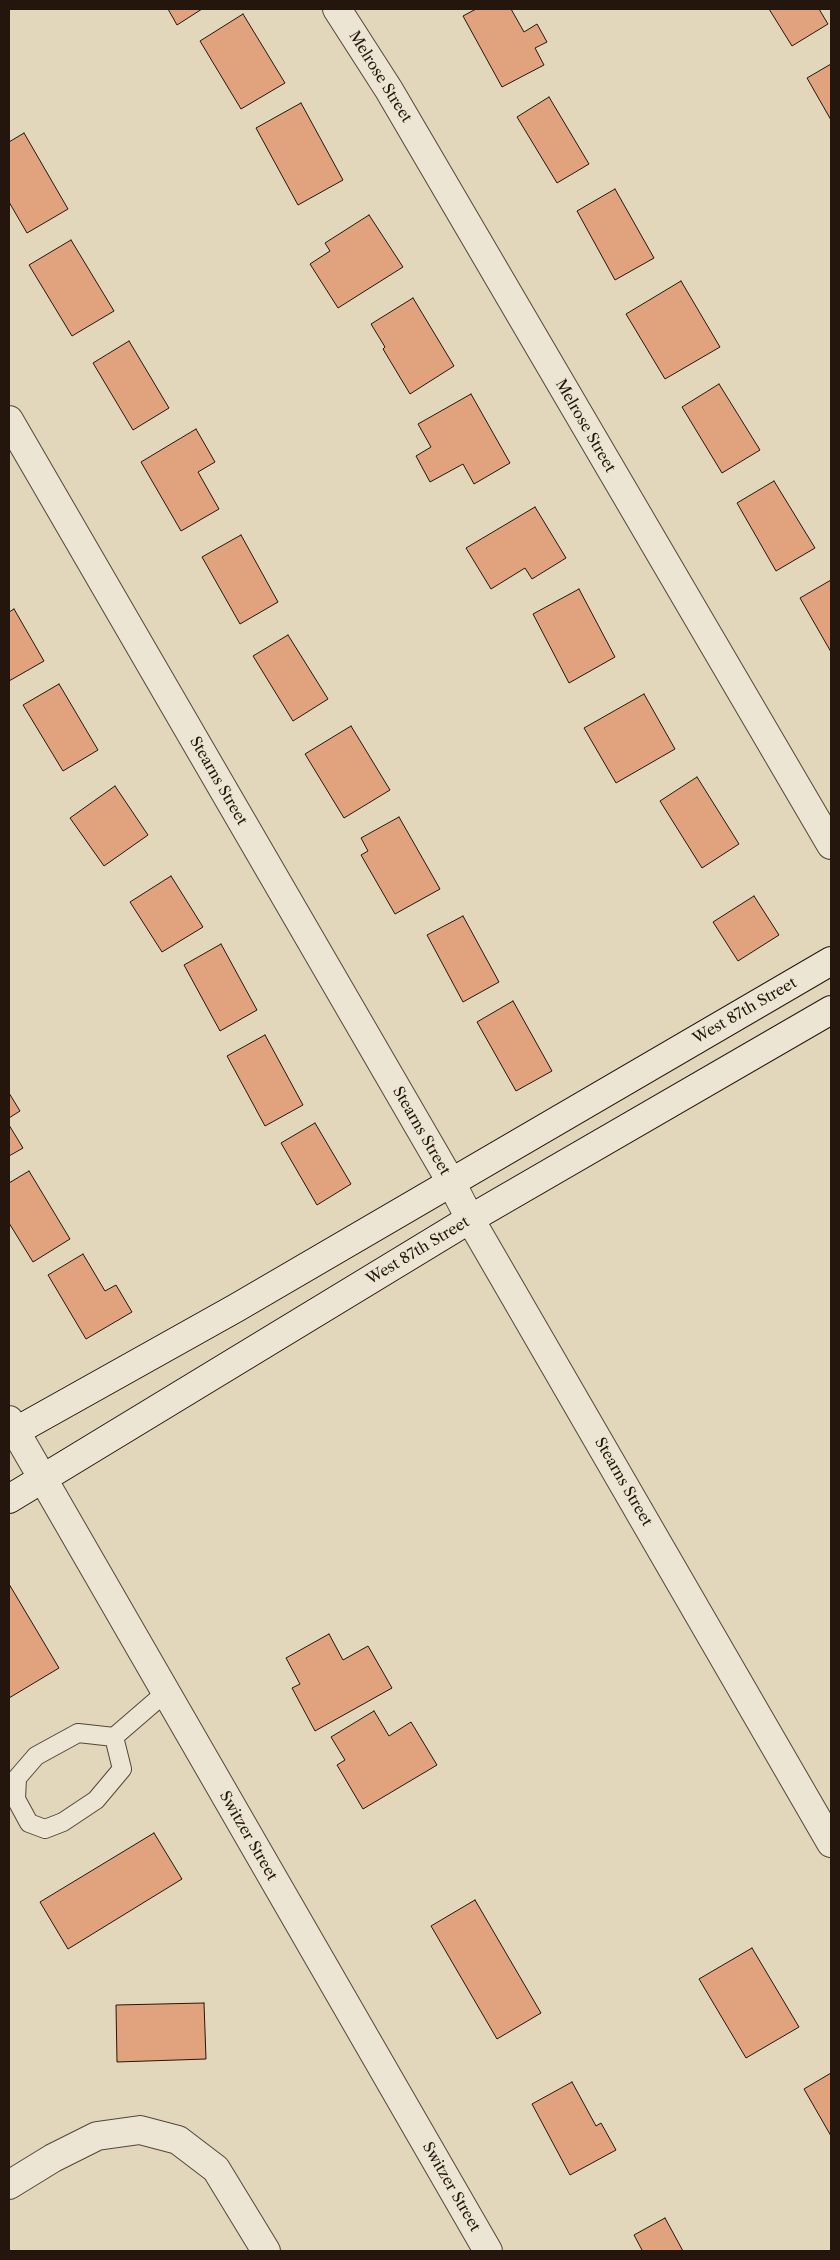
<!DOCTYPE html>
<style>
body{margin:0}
#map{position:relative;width:840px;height:2260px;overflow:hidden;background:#e2d7bb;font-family:"Libre Caslon Text",serif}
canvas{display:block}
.frame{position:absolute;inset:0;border:10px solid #24160d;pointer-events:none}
</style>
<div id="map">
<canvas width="840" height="2260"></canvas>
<div class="frame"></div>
</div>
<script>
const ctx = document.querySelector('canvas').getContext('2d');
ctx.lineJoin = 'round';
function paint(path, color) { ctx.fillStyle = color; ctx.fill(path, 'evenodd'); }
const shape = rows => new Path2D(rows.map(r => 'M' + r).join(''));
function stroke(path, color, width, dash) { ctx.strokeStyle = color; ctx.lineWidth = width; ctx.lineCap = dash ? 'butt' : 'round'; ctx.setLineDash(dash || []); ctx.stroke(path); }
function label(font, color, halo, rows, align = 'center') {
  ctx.font = font + ' "Libre Caslon Text",serif'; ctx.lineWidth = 4; ctx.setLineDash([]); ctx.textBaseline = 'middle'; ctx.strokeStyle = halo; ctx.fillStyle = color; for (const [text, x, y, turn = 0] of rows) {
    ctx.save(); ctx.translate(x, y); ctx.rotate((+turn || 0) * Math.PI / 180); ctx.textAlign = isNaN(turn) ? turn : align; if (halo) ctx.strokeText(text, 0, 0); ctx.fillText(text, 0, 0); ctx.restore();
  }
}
const building = shape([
 [168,9,202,9,177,25,168,9],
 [476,9,511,9,524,32,537,24,547,42,535,48,544,65,502,87,463,16,476,9],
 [769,9,819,9,828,24,792,46,769,9],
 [243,14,285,83,241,109,200,41,243,14],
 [831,64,831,120,807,78,831,64],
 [549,97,589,164,557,183,517,117,549,97],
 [301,103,343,180,298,205,256,128,301,103],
 [24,133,68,209,27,233,9,202,9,142,24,133],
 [615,189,654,258,615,280,577,211,615,189],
 [369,215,403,267,338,308,310,264,330,251,325,243,369,215],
 [71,240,114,311,72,336,29,265,71,240],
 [681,281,720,347,665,379,626,314,681,281],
 [413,298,454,366,410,394,383,349,385,347,371,324,413,298],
 [129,341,169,408,133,430,93,363,129,341],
 [719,384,760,450,722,473,682,407,719,384],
 [471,394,510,463,474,484,463,464,430,482,416,456,431,447,418,424,471,394],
 [196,429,215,462,198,472,219,509,181,531,141,462,196,429],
 [774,481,815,548,776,571,737,503,774,481],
 [535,507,566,558,532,579,525,568,491,589,466,548,535,507],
 [241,535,278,602,240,624,202,557,241,535],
 [831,580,831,652,800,598,831,580],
 [579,589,615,657,569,683,533,614,579,589],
 [14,609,44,661,9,681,9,612,14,609],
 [288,635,328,699,293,721,253,656,288,635],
 [59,684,98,750,63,771,23,705,59,684],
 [644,694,675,749,616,783,584,728,644,694],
 [351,726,390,790,344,818,305,754,351,726],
 [697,777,739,844,702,868,660,801,697,777],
 [115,786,148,835,104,866,70,818,115,786],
 [399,817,440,889,395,914,361,855,368,851,361,838,399,817],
 [171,876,203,927,162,952,130,902,171,876],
 [754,896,779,935,738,961,713,922,754,896],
 [463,916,499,982,463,1002,427,935,463,916],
 [221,944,257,1010,220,1031,184,965,221,944],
 [513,1001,552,1071,516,1091,477,1022,513,1001],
 [265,1035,303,1105,265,1126,227,1056,265,1035],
 [9,1093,20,1111,9,1118,9,1093],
 [315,1123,351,1184,317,1205,281,1143,315,1123],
 [9,1125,23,1148,9,1156,9,1125],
 [29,1171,70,1239,33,1262,9,1223,9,1183,29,1171],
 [83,1254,105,1291,116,1285,132,1312,86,1339,48,1275,83,1254],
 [9,1584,59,1668,9,1698,9,1584],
 [329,1634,343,1660,368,1646,392,1688,315,1731,292,1688,300,1684,286,1658,329,1634],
 [374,1711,389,1736,411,1722,437,1765,363,1809,337,1765,345,1760,331,1737,374,1711],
 [154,1833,182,1879,68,1949,40,1902,154,1833],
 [475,1900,541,2013,497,2039,431,1926,475,1900],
 [752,1948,799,2027,746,2058,699,1979,752,1948],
 [204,2003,206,2059,117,2062,116,2005,204,2003],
 [831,2073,831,2136,804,2089,831,2073],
 [572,2082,596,2126,601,2123,616,2150,570,2175,532,2104,572,2082],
 [665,2218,683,2251,640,2251,642,2250,634,2235,665,2218]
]);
paint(building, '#e1a37e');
stroke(building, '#24160d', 1);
const lane = shape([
 [114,1737,122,1769,96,1800,63,1822,45,1829,29,1823,16,1799,17,1778,36,1756,78,1733,114,1737,165,1693]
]);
const street = shape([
 [337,9,389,90,831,845],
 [9,420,451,1182,470,1219,831,1843],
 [9,1420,488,2251],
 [9,2185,53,2158,97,2136,140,2130,178,2140,216,2169,266,2251]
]);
const secondary = shape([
 [9,1435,236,1308,831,961],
 [9,1499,470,1219,831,1010]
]);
stroke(lane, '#544638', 20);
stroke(street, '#544638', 30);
stroke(secondary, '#24160d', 30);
stroke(lane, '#ece5d3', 18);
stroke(street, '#ece5d3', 28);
stroke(secondary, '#ece5d3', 28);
label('15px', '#24160d', '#ece5d3', [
 ["Melrose Street",380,77,58],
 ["Melrose Street",585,426,60],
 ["Stearns Street",218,781,60],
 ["West 87th Street",745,1011,-30],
 ["Stearns Street",421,1131,60],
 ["West 87th Street",418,1251,-31],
 ["Stearns Street",623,1482,60],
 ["Switzer Street",248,1836,60],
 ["Switzer Street",451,2187,60]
]);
</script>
